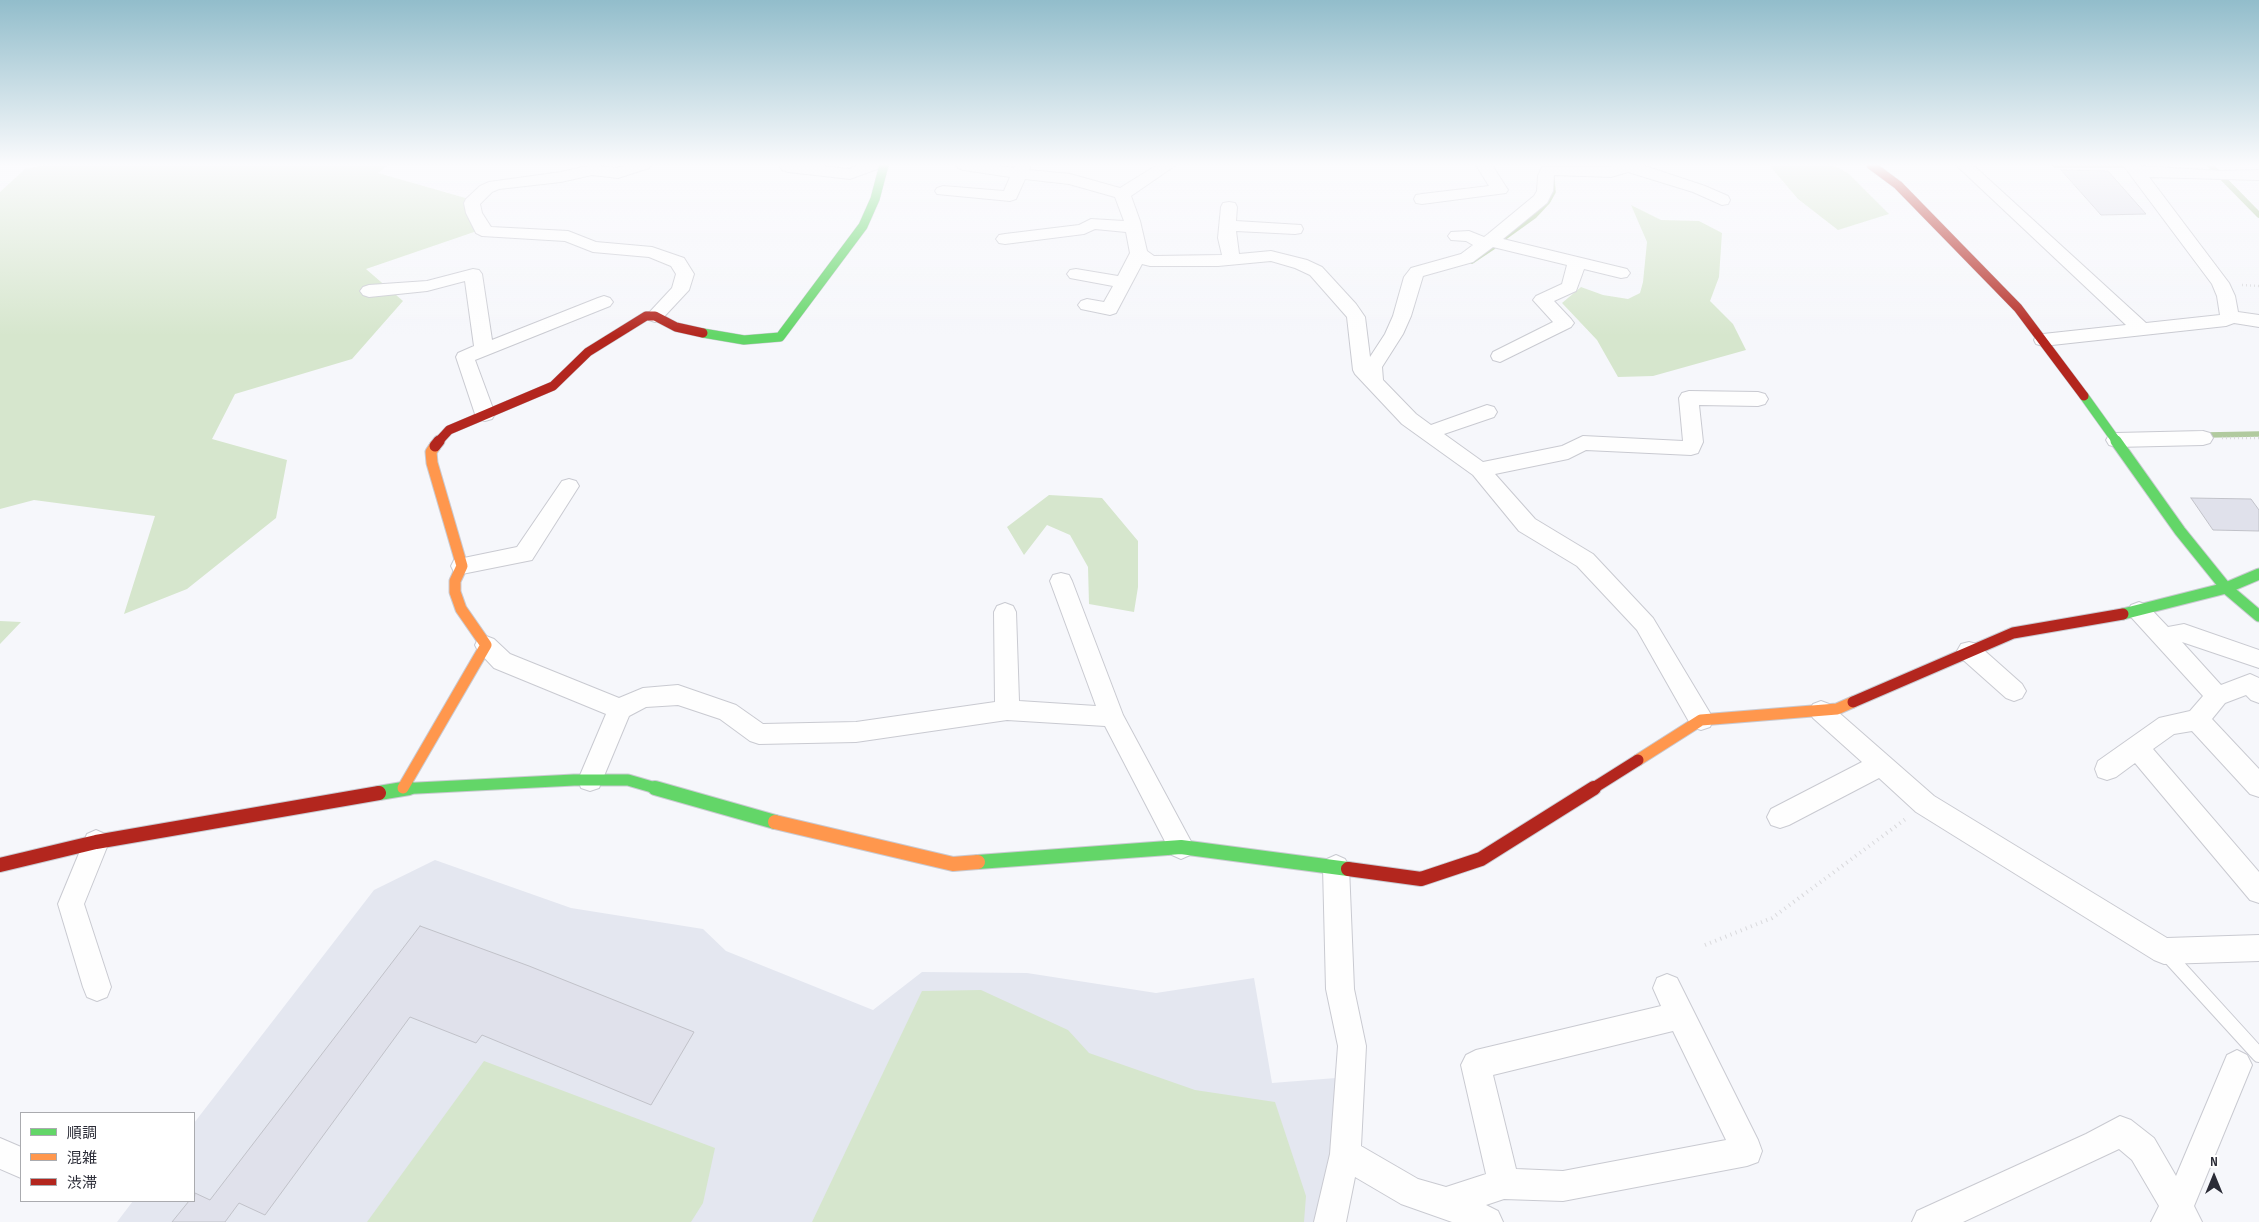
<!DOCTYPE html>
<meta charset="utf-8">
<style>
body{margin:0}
#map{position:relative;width:2259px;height:1222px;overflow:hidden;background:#f6f7fb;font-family:"Sofia Sans Condensed","Noto Sans JP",sans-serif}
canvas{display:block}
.legend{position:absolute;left:20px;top:1112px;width:175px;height:90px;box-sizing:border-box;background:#fff;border:1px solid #aaabaf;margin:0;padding:6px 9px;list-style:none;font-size:15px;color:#2b2c37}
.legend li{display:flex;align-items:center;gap:10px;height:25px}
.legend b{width:25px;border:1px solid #aaabaf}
.north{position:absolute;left:2189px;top:1152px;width:50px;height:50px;-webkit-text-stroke:4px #fff;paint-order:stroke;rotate:0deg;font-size:14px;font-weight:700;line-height:20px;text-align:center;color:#2b2c37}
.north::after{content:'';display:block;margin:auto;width:18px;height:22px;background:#2b2c37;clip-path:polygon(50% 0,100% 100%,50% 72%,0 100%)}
</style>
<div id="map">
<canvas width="2259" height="1222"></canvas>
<ul class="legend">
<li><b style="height:6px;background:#63d668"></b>順調</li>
<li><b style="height:6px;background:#ff974d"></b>混雑</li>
<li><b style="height:6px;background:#b3261e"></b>渋滞</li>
</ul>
<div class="north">N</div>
</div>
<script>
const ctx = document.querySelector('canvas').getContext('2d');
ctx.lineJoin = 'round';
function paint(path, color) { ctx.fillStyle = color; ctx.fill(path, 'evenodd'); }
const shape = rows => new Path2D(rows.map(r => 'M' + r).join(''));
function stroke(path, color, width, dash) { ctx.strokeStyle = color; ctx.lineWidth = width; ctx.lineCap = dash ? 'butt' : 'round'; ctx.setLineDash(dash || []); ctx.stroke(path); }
paint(shape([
 [435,860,571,908,703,929,726,951,873,1010,922,972,1027,973,1156,993,1254,978,1272,1083,1336,1078,1324,1222,117,1222,133,1201,194,1201,194,1123,374,890]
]), '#e4e7f0');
paint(shape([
 [45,165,388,165,378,173,469,199,477,231,366,269,403,301,352,359,235,394,212,439,287,460,276,518,187,589,124,614,155,516,34,500,0,509,0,192,25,169],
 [1769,165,1832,165,1848,173,1889,214,1838,230,1798,199],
 [1631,205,1661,220,1699,221,1722,233,1719,277,1710,301,1733,324,1746,350,1653,376,1618,377,1597,340,1562,303,1581,287,1603,295,1628,299,1640,293,1643,282,1647,242],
 [1049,495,1102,498,1138,541,1138,587,1134,612,1089,604,1088,567,1070,535,1047,525,1024,555,1007,527],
 [0,621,21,622,0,644],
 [981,990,1068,1030,1089,1053,1195,1090,1275,1102,1306,1196,1304,1222,812,1222,922,991],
 [484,1061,715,1148,703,1203,691,1222,367,1222]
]), '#d6e6cd');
stroke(shape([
 [2055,165,2124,165],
 [2210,165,2259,215],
 [1502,239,1534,216,1548,201,1553,192,1552,178],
 [1472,261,1493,247],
 [2207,435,2259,434]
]), '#b1ca9f', 5.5);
const building = shape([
 [2061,170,2108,171,2146,214,2101,215,2061,170],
 [2191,498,2251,499,2259,510,2259,531,2213,530,2191,498],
 [420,926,529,966,694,1032,651,1105,482,1035,476,1043,410,1017,265,1215,239,1203,225,1222,172,1222,189,1201,194,1201,195,1193,210,1200,420,926]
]);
paint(building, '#e0e1eb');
stroke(building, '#c1c2c9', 1);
const lane = shape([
 [2166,953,2259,1055]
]);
const street = shape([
 [592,165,617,168,627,165,651,165,649,168,618,178,592,175,561,182,499,189,492,192,480,204,482,213,491,227,568,231,596,242,652,247,684,258,694,274,689,290,661,320,655,322,649,320,646,316,672,288,676,274,671,266,649,257,593,252,565,241,482,236,476,233,466,213,464,203,466,199,480,186,489,182,561,172,592,165],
 [781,165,813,165,849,169,859,165,882,165,880,168,850,179,788,172,782,170,780,167,781,165],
 [956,165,990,165,1014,168,1015,165,1031,165,1029,170,1070,174,1120,188,1157,165,1176,165,1131,196,1140,221,1147,251,1154,256,1222,255,1218,238,1221,207,1223,203,1229,202,1235,203,1237,207,1236,221,1301,225,1303,229,1301,233,1295,234,1236,231,1239,254,1271,251,1307,260,1322,267,1356,304,1365,317,1370,357,1385,334,1393,316,1404,277,1411,268,1461,254,1473,245,1466,241,1451,240,1448,236,1451,232,1469,231,1484,237,1488,234,1534,196,1537,191,1538,176,1542,167,1610,167,1617,165,1642,165,1705,186,1728,196,1730,200,1728,204,1722,205,1693,192,1628,172,1611,177,1554,175,1553,191,1547,203,1503,239,1627,269,1630,273,1627,277,1621,278,1584,269,1576,291,1554,301,1571,319,1574,323,1571,327,1500,362,1493,360,1491,356,1493,352,1553,322,1533,300,1536,296,1562,284,1567,265,1493,247,1473,262,1423,276,1411,316,1403,334,1382,367,1383,380,1416,414,1431,425,1487,405,1494,407,1497,412,1494,417,1444,434,1483,462,1562,446,1583,436,1683,441,1679,398,1682,393,1689,391,1758,392,1765,394,1768,399,1765,404,1758,406,1699,405,1703,442,1698,453,1691,455,1586,450,1568,459,1495,474,1535,519,1593,554,1653,618,1710,713,1713,720,1710,727,1701,730,1692,727,1637,630,1577,566,1519,531,1473,475,1402,424,1355,374,1353,370,1347,317,1310,275,1295,268,1271,261,1218,266,1150,266,1142,264,1116,313,1110,315,1081,309,1078,305,1081,301,1087,299,1104,302,1113,286,1070,278,1067,274,1070,270,1076,269,1118,276,1130,253,1126,232,1095,229,1084,234,1005,244,999,243,996,239,999,235,1005,234,1079,225,1091,219,1124,221,1115,197,1069,184,1025,179,1016,199,1010,201,937,194,935,191,937,188,943,186,1004,191,1010,177,964,170,958,168,956,165],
 [1476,165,1492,165,1508,190,1506,193,1422,204,1416,203,1414,199,1416,195,1422,194,1489,186,1476,165],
 [1956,165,1973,165,2146,323,2220,315,2217,296,2212,284,2123,165,2220,171,2259,170,2259,180,2149,177,2229,283,2235,296,2238,312,2259,315,2259,327,2234,323,2226,326,2043,346,2036,344,2034,340,2036,336,2043,334,2126,325,1956,165],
 [473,269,479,270,482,274,492,340,598,298,604,296,610,298,613,302,610,306,475,360,495,414,492,419,485,421,478,419,475,414,456,357,458,353,474,346,465,281,427,291,369,297,363,295,360,291,363,287,369,285,427,281,473,269],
 [2203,431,2210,433,2213,438,2210,443,2203,445,2116,447,2109,445,2106,440,2109,435,2116,433,2203,431],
 [569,479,576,481,579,486,532,560,462,574,454,572,451,566,454,560,517,547,562,481,569,479],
 [1061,573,1069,575,1072,581,1123,715,1194,847,1190,855,1181,859,1172,855,1105,726,1007,720,856,742,759,744,750,741,720,719,678,705,646,707,629,716,599,788,590,791,581,788,578,780,606,714,494,668,478,651,475,645,478,639,486,636,494,639,510,654,619,698,643,688,678,685,736,705,763,724,856,722,995,702,994,612,997,606,1005,603,1013,606,1016,612,1019,701,1096,706,1050,581,1053,575,1061,573],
 [2139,602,2147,605,2168,627,2184,624,2259,650,2259,668,2182,642,2221,685,2250,674,2259,678,2259,703,2251,700,2246,695,2225,703,2212,719,2259,769,2259,797,2250,794,2192,731,2174,734,2153,749,2259,872,2259,903,2250,900,2135,763,2116,777,2107,780,2098,777,2095,769,2098,761,2159,718,2190,711,2203,696,2131,617,2128,611,2131,605,2139,602],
 [1969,642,1977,644,2022,684,2026,691,2022,698,2014,701,2006,698,1961,658,1957,651,1961,644,1969,642],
 [1821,701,1829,704,1934,796,2167,938,2259,935,2259,961,2164,964,2154,960,1916,812,1879,778,1789,825,1780,828,1771,825,1767,817,1771,809,1862,762,1813,718,1809,711,1813,704,1821,701],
 [96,830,105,834,109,842,84,904,111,987,107,997,97,1001,87,997,83,987,58,904,87,834,96,830],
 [1336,855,1345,859,1349,867,1354,989,1366,1046,1361,1146,1418,1179,1446,1187,1486,1174,1461,1065,1466,1055,1476,1050,1661,1006,1653,988,1657,978,1667,974,1677,978,1758,1140,1762,1151,1758,1162,1747,1166,1563,1201,1504,1199,1486,1205,1498,1211,1503,1222,1452,1222,1401,1204,1355,1177,1346,1222,1314,1222,1330,1154,1338,1046,1326,989,1323,867,1327,859,1336,855],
 [1673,1031,1726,1140,1563,1171,1516,1169,1493,1075,1673,1031],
 [2237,1050,2247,1055,2252,1065,2194,1206,2202,1222,2151,1222,2159,1206,2132,1160,2119,1149,1963,1222,1912,1222,1917,1211,2086,1134,2120,1116,2131,1120,2154,1138,2176,1176,2227,1055,2237,1050],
 [0,1138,21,1147,21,1178,0,1169,0,1138]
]);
const fastFar2 = shape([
 [703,333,744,340,780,337,863,226,875,199,884,165],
 [2084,396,2117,442]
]);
const fastFar1 = shape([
 [2116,441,2180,531,2226,588,2259,616],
 [2123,614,2226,588,2259,574],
 [398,789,574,780,628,780,659,789]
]);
const fast = shape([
 [655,788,775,822],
 [379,793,409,788],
 [978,862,1181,847,1348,869]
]);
const slowFar1 = shape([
 [1638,760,1701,720,1837,709,1853,702],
 [403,788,486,645,461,609,455,592,455,581,462,566,432,463,431,452,435,446]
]);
const slow = shape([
 [775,822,953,864,978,862]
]);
const jamFar2 = shape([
 [1871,165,1898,185,2018,308,2084,396],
 [438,442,449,430,553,386,588,352,646,316,655,316,676,327,703,333]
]);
const jamFar1 = shape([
 [435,446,439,441],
 [1853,702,2013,633,2123,614],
 [1592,789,1638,760]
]);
const jam = shape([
 [0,865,96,842,379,793],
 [1348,869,1421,879,1481,859,1594,788]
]);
stroke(lane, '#c9cad1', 16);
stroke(street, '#c9cad1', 2);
stroke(fastFar2, '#c9cad1', 10);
stroke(fastFar1, '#c9cad1', 13);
stroke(fast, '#c9cad1', 16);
stroke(slowFar1, '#c9cad1', 13);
stroke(slow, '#c9cad1', 16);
stroke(jamFar2, '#c9cad1', 10);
stroke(jamFar1, '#c9cad1', 13);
stroke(jam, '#c9cad1', 16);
stroke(shape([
 [2242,285,2259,286],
 [2222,438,2259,438]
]), '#d9d9dc', 2.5, [1, 3]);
stroke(shape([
 [1705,945,1772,918,1907,818]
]), '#d9d9dc', 4, [1, 4.5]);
stroke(lane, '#fefefe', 14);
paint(street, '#fefefe');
stroke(fastFar2, '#63d668', 9);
stroke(fastFar1, '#63d668', 11);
stroke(fast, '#63d668', 14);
stroke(slowFar1, '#ff974d', 11);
stroke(slow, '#ff974d', 14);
stroke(jamFar2, '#b3261e', 9);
stroke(jamFar1, '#b3261e', 11);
stroke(jam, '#b3261e', 14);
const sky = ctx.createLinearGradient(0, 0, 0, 336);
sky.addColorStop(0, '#92bdcb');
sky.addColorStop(0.49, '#fbfbfd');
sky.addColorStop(1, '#fbfbfd00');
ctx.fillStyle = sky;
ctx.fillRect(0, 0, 2259, 336);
</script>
